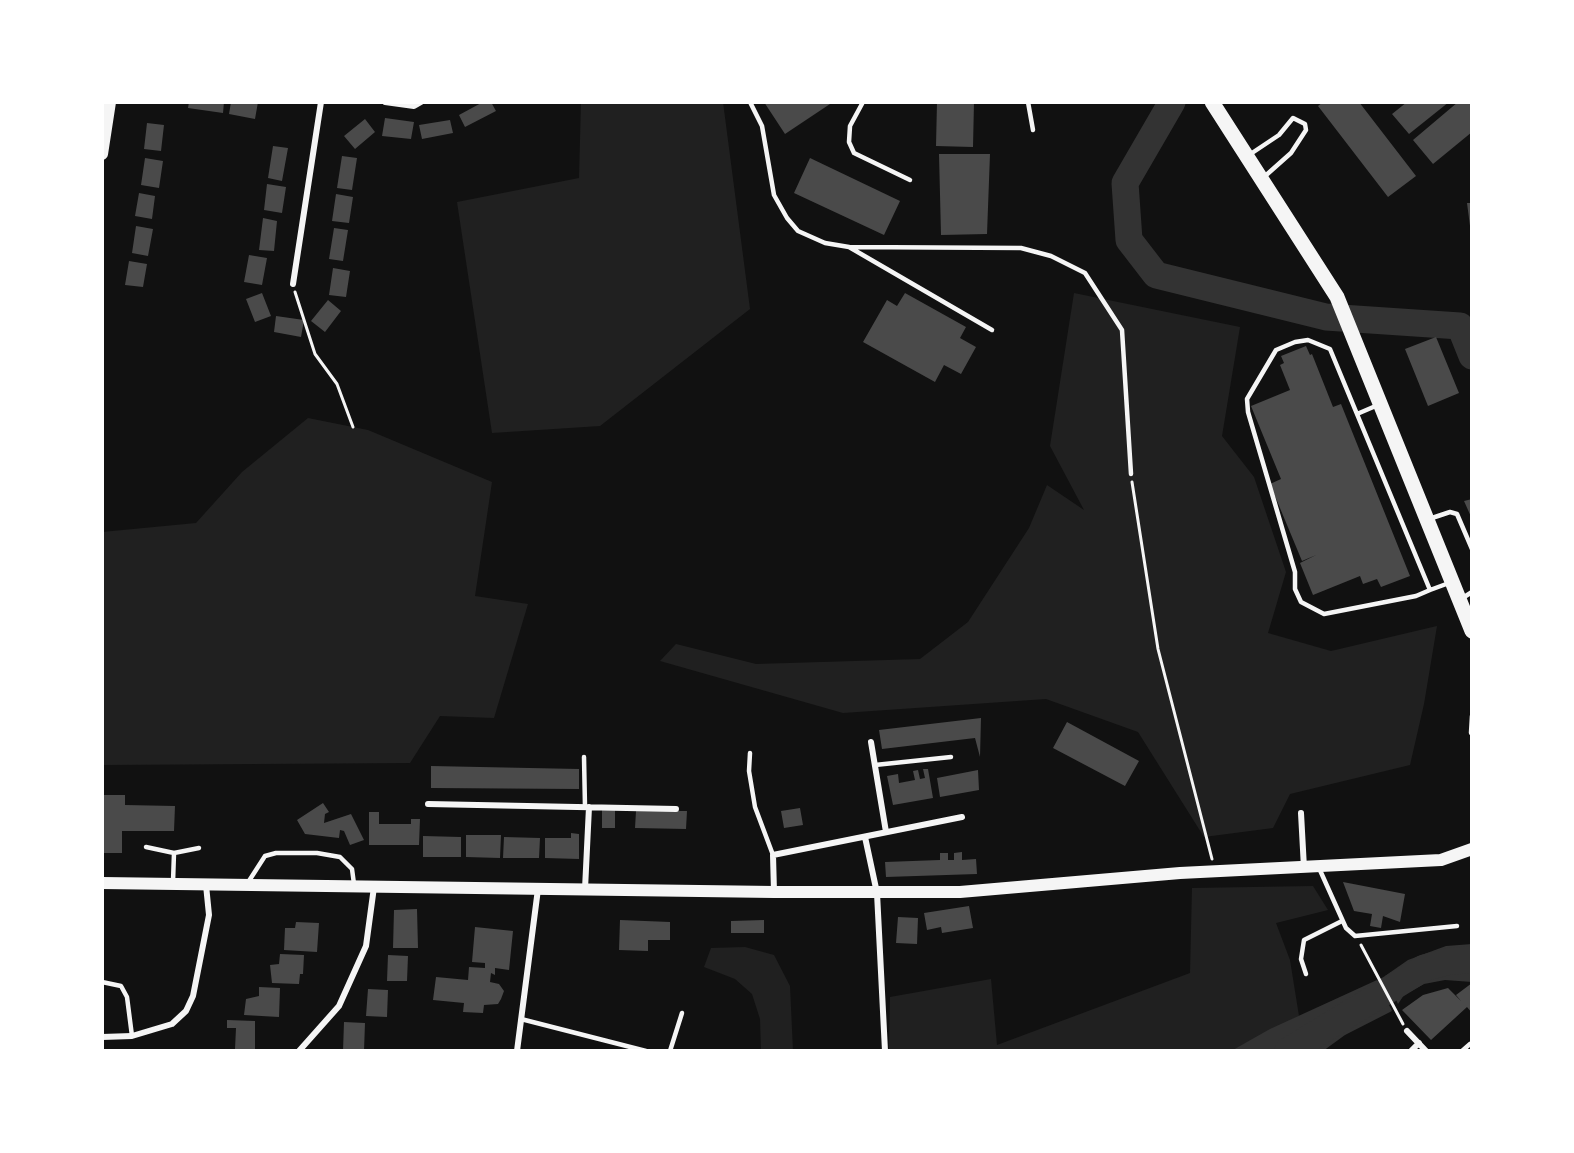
<!DOCTYPE html>
<style>
body{margin:0}
#map{position:relative;width:1574px;height:1153px;overflow:hidden;background:#111;font-family:"Varela Round",sans-serif}
canvas{display:block}
.frame{position:absolute;inset:0;border:104px solid #fff;pointer-events:none}
</style>
<div id="map">
<canvas width="1574" height="1153"></canvas>
<div class="frame"></div>
</div>
<script>
const ctx = document.querySelector('canvas').getContext('2d');
ctx.lineJoin = 'round';
function paint(path, color) { ctx.fillStyle = color; ctx.fill(path, 'evenodd'); }
const shape = rows => new Path2D(rows.map(r => 'M' + r).join(''));
function stroke(path, color, width, dash) { ctx.strokeStyle = color; ctx.lineWidth = width; ctx.lineCap = dash ? 'butt' : 'round'; ctx.setLineDash(dash || []); ctx.stroke(path); }
paint(shape([
 [581,102,723,102,750,309,600,426,492,433,457,202,579,178],
 [1074,293,1240,327,1222,436,1254,477,1286,572,1268,633,1331,651,1437,626,1424,704,1410,765,1290,794,1273,828,1204,837,1138,732,1046,699,843,713,660,661,676,644,756,664,920,659,968,622,1029,528,1047,485,1084,510,1050,446],
 [308,418,368,430,492,482,475,596,528,604,494,718,440,716,410,763,102,765,102,532,196,523,242,472],
 [1313,886,1328,910,1276,923,1290,960,1299,1016,1231,1051,889,1051,890,997,991,979,997,1045,1190,973,1192,888],
 [745,947,774,955,790,986,793,1051,761,1051,760,1019,752,994,735,979,704,967,711,948]
]), '#202020');
paint(shape([
 [1472,944,1472,982,1445,980,1424,984,1404,995,1398,1004,1385,976,1408,960,1446,946],
 [1377,980,1392,1011,1345,1035,1323,1051,1231,1051,1270,1029]
]), '#333');
stroke(shape([
 [1172,102,1125,183,1129,240,1156,275,1326,317,1460,326,1472,356],
 [1288,1051,1424,968,1450,961,1472,960]
]), '#333', 27);
paint(shape([
 [189,102,224,102,223,113,188,108],
 [231,102,258,102,255,119,229,114],
 [483,102,491,102,496,111,465,127,459,115],
 [764,102,833,102,785,134],
 [937,102,974,102,973,147,936,146],
 [1323,102,1359,102,1416,176,1388,197,1318,106],
 [1407,102,1449,102,1409,134,1392,114],
 [1458,102,1472,102,1472,132,1433,164,1413,140],
 [385,118,414,122,411,139,382,136],
 [365,119,375,132,355,149,344,136],
 [450,120,453,133,422,139,419,125],
 [147,123,164,125,161,151,144,149],
 [273,146,288,148,282,181,268,178],
 [939,154,990,154,987,234,941,235],
 [342,156,357,158,352,190,337,188],
 [145,158,163,161,159,188,141,185],
 [810,158,900,201,884,235,794,193],
 [267,184,286,187,282,213,264,210],
 [139,193,155,196,152,219,135,216],
 [336,194,353,197,349,223,332,221],
 [1467,203,1472,203,1472,226,1470,226],
 [263,218,277,221,274,251,259,250],
 [136,226,153,229,148,256,132,253],
 [334,228,348,230,343,261,329,259],
 [249,255,267,258,262,285,244,282],
 [129,261,147,264,143,287,125,285],
 [333,268,350,271,346,297,329,295],
 [262,293,271,316,255,322,246,299],
 [905,293,966,327,960,338,976,347,961,374,944,365,935,382,863,342,887,300,897,306],
 [328,300,341,311,325,332,311,321],
 [276,316,304,320,301,337,274,332],
 [1436,337,1459,393,1428,406,1405,349],
 [1306,346,1310,355,1312,354,1333,407,1341,404,1410,576,1381,587,1377,579,1363,584,1360,576,1313,595,1300,563,1316,555,1302,561,1270,484,1281,479,1251,406,1290,390,1280,365,1284,363,1281,356],
 [1472,499,1472,519,1464,501],
 [981,718,980,757,975,738,882,749,879,730],
 [1067,722,1139,761,1125,786,1053,748],
 [431,766,579,769,579,789,431,788],
 [923,769,928,769,933,798,893,805,887,776,898,774,899,783,915,780,913,771,918,770,920,779,925,778],
 [978,770,979,790,940,797,937,778],
 [102,795,125,795,125,805,175,806,174,831,122,831,122,853,102,853],
 [323,803,329,812,325,814,324,823,351,814,364,840,350,845,344,831,340,830,339,838,305,834,297,820],
 [800,808,803,825,784,828,781,811],
 [602,809,615,809,615,828,602,828],
 [636,811,687,811,686,829,635,828],
 [369,812,379,812,379,824,411,824,411,819,420,819,419,845,369,845],
 [571,833,579,834,579,859,545,858,545,838,571,838],
 [466,835,501,835,500,858,466,857],
 [423,836,461,837,461,857,423,857],
 [504,837,540,838,539,858,503,858],
 [962,852,962,860,976,859,977,874,886,877,885,862,940,860,940,853,948,853,948,860,954,860,954,853],
 [1343,882,1405,894,1400,922,1383,916,1381,928,1370,926,1372,914,1354,911],
 [969,906,973,928,942,933,941,927,927,930,924,913],
 [417,909,418,948,393,948,394,910],
 [898,917,918,918,917,944,896,943],
 [620,920,670,922,670,940,648,940,648,951,619,950],
 [764,920,764,933,731,933,731,921],
 [296,922,319,923,317,952,284,950,285,928,295,928],
 [475,927,513,931,509,970,495,968,495,975,491,973,490,982,499,984,504,991,501,999,498,1004,484,1005,483,1013,463,1012,464,1003,433,1000,436,977,468,980,469,967,485,968,485,963,472,962],
 [280,954,304,955,303,974,300,974,299,984,272,983,270,965,279,964],
 [388,955,408,956,407,981,387,981],
 [1472,983,1472,1013,1467,1007,1431,1040,1402,1010,1423,995,1448,988,1461,1001,1456,995],
 [259,987,280,988,279,1017,244,1015,246,999,259,996],
 [368,989,388,990,387,1017,366,1016],
 [227,1020,255,1021,255,1049,235,1049,236,1028,227,1028],
 [344,1022,365,1023,364,1051,343,1051]
]), '#4a4a4a');
stroke(shape([
 [295,292,315,354,337,384,353,427],
 [1132,482,1158,649,1212,859],
 [1361,945,1403,1024]
]), '#f5f5f5', 3);
stroke(shape([
 [750,102,762,126,774,195,787,218,798,231,825,243,849,247,992,330],
 [863,102,850,126,849,142,854,153,910,180],
 [1028,102,1033,130],
 [1249,155,1279,135,1293,118,1305,124,1306,130,1291,153,1264,177],
 [849,247,1021,248,1051,256,1085,273,1122,330,1131,474],
 [1357,414,1378,405],
 [1429,519,1450,512,1457,514,1472,549],
 [1430,590,1330,349,1308,340,1295,342,1276,350,1247,399,1248,412,1295,572,1295,589,1301,602,1324,614,1416,596,1430,590,1449,583],
 [1461,599,1472,592],
 [1471,733,1472,716],
 [750,753,749,771,755,807,773,855],
 [584,757,585,807],
 [875,765,951,757],
 [146,847,174,853,199,848],
 [1319,868,1346,928,1355,936,1457,926],
 [173,882,174,853],
 [247,884,265,856,276,853,317,853,340,857,352,869,354,884],
 [1306,974,1301,959,1304,940,1342,921],
 [102,982,121,986,127,997,132,1036],
 [521,1019,646,1051],
 [670,1051,682,1013],
 [1462,1051,1470,1044]
]), '#f5f5f5', 4.5);
stroke(shape([
 [385,102,414,106,421,102],
 [293,284,321,102],
 [871,742,886,832],
 [428,804,676,809],
 [1301,813,1304,868],
 [865,837,877,893,885,1051],
 [585,889,589,807],
 [774,892,773,855,962,817],
 [1407,1031,1426,1051],
 [102,1037,132,1036,172,1024,186,1011,193,996,209,915,206,885],
 [299,1051,339,1006,366,946,374,887],
 [517,1051,538,889],
 [1411,1051,1419,1043]
]), '#f5f5f5', 6);
stroke(shape([
 [102,154,110,102],
 [102,883,774,892,960,892,1180,873,1441,860,1472,849]
]), '#f5f5f5', 12);
stroke(shape([
 [1212,102,1337,297,1472,631]
]), '#f5f5f5', 15);
</script>
